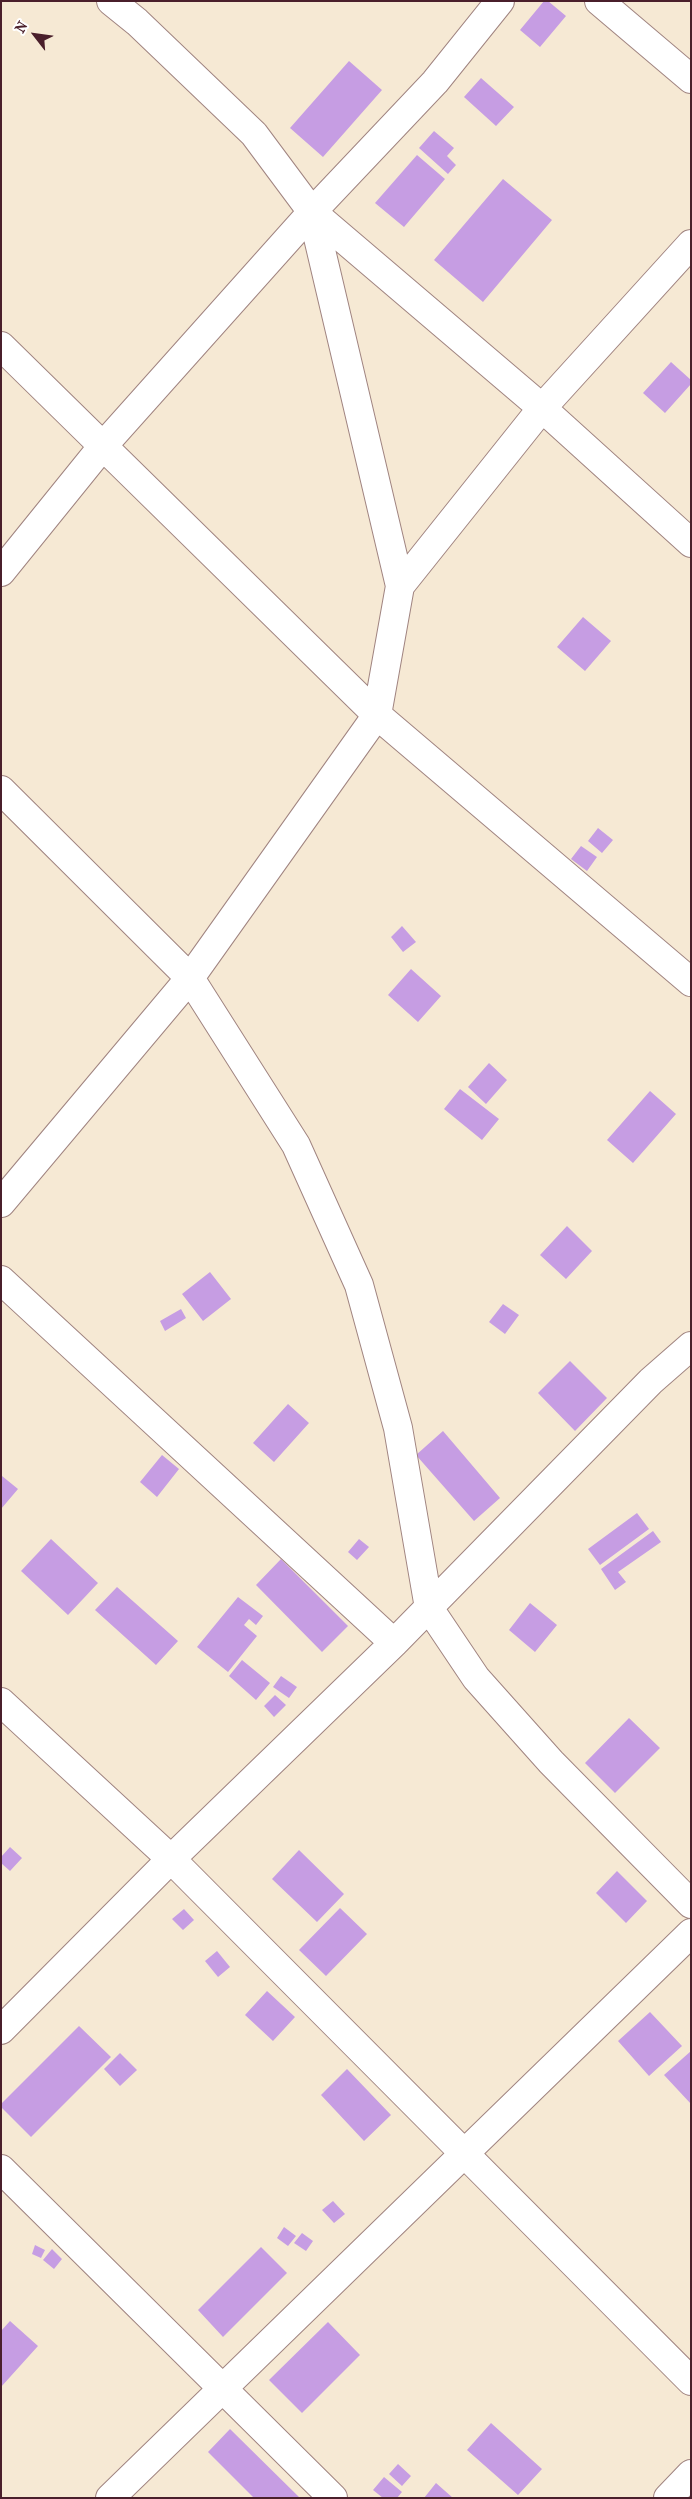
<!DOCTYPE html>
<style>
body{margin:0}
#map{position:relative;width:692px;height:2499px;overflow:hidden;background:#f6e9d4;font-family:"IM FELL French Canon",serif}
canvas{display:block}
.frame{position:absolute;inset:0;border:2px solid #4a1f2b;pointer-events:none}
.north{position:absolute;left:10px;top:10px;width:50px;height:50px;-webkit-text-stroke:4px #fff;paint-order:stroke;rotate:300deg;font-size:14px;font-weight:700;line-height:20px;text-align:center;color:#4a1f2b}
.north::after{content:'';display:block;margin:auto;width:18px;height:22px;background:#4a1f2b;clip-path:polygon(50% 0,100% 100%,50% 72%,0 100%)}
</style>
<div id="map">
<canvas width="692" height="2499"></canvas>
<div class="frame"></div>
<div class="north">N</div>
</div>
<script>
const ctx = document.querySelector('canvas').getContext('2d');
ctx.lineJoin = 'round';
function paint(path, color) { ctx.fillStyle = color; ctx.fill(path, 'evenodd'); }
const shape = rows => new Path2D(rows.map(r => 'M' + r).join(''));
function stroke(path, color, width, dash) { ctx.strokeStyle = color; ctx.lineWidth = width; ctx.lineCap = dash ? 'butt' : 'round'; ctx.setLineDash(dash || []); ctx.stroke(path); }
paint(shape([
 [544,1,548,1,566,16,540,47,520,30],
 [349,61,382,90,323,157,290,128],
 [481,78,514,107,496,126,464,97],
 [434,131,454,148,447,156,456,165,448,174,419,148],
 [417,155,445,179,404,227,375,203],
 [503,179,552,220,483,302,434,260],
 [671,362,691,380,691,384,665,413,643,393],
 [583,617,611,641,585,671,557,647],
 [598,828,613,840,602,853,588,841],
 [581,846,597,857,587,871,571,859],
 [402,926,416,942,403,952,391,937],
 [411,969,441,996,418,1022,388,995],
 [489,1063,507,1080,486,1104,468,1087],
 [460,1089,499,1119,482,1140,444,1109],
 [650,1091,676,1114,633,1163,607,1140],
 [567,1226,592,1251,566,1279,540,1255],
 [210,1272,231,1299,203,1321,182,1294],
 [503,1304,519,1315,505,1334,489,1322],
 [181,1309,186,1318,165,1331,160,1321],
 [570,1361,607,1398,575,1431,538,1393],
 [288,1404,309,1423,274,1462,253,1443],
 [443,1431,500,1498,474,1521,416,1455],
 [162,1455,179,1469,157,1497,140,1482],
 [2,1476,18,1489,1,1509,1,1477],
 [637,1513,649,1529,600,1565,588,1549],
 [653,1531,661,1542,618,1572,626,1582,615,1590,601,1569],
 [51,1539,98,1583,68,1615,21,1571],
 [359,1539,369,1547,357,1560,348,1552],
 [281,1559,348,1626,322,1652,256,1585],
 [117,1587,178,1641,156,1665,95,1610],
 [238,1597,263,1616,256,1625,249,1619,244,1625,257,1636,228,1672,197,1647],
 [530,1603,557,1625,535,1652,509,1630],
 [242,1660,270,1683,256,1700,229,1676],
 [281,1676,297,1687,289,1698,273,1687],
 [275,1695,286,1705,274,1717,264,1706],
 [629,1718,660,1748,615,1793,585,1763],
 [10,1847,22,1858,10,1871,1,1863,1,1857],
 [299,1850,344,1894,317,1922,272,1879],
 [617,1871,647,1901,626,1923,596,1893],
 [340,1908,367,1934,326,1976,299,1950],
 [184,1909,194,1920,183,1930,172,1919],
 [217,1951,230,1967,218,1977,205,1961],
 [267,1991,295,2017,273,2041,245,2015],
 [650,2012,682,2046,649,2076,618,2041],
 [79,2026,111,2057,31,2137,1,2107,1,2104],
 [691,2051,691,2104,664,2075],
 [120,2053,137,2070,120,2086,104,2069],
 [347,2069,391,2115,364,2141,321,2095],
 [333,2201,345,2214,334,2223,322,2210],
 [284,2227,296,2236,288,2246,277,2238],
 [302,2233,313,2241,306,2251,294,2243],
 [35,2245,45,2250,41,2258,32,2254],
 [261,2247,287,2273,223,2337,198,2310],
 [52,2249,62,2259,54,2269,43,2260],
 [10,2321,38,2346,1,2387,1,2331],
 [328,2322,360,2355,302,2413,269,2380],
 [491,2423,542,2469,518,2495,467,2450],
 [230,2429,300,2498,254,2498,208,2452],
 [398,2464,411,2476,402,2486,389,2474],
 [384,2477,402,2492,397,2498,383,2498,373,2490],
 [436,2483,453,2498,424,2498]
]), '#c69de3');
const minor = shape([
 [111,1,137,22,254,134,312,212,542,408,691,543],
 [599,1,691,79],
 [1,346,377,715,691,982],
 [1,572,102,447,312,212],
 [400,586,542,408,691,244],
 [1,790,190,978,296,1145,359,1285,398,1428,429,1608,476,1678,551,1762,691,1904],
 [1,1203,190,978,377,715,400,586,312,212,435,82,500,1],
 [1,1280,394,1643],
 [1,1702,171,1859,691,2381],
 [1,2030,171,1859,394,1643,651,1381,691,1346],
 [1,2169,333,2498],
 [110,2498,691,1933],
 [668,2498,691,2474]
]);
stroke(minor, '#a08480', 30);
stroke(minor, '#fff', 28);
</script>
